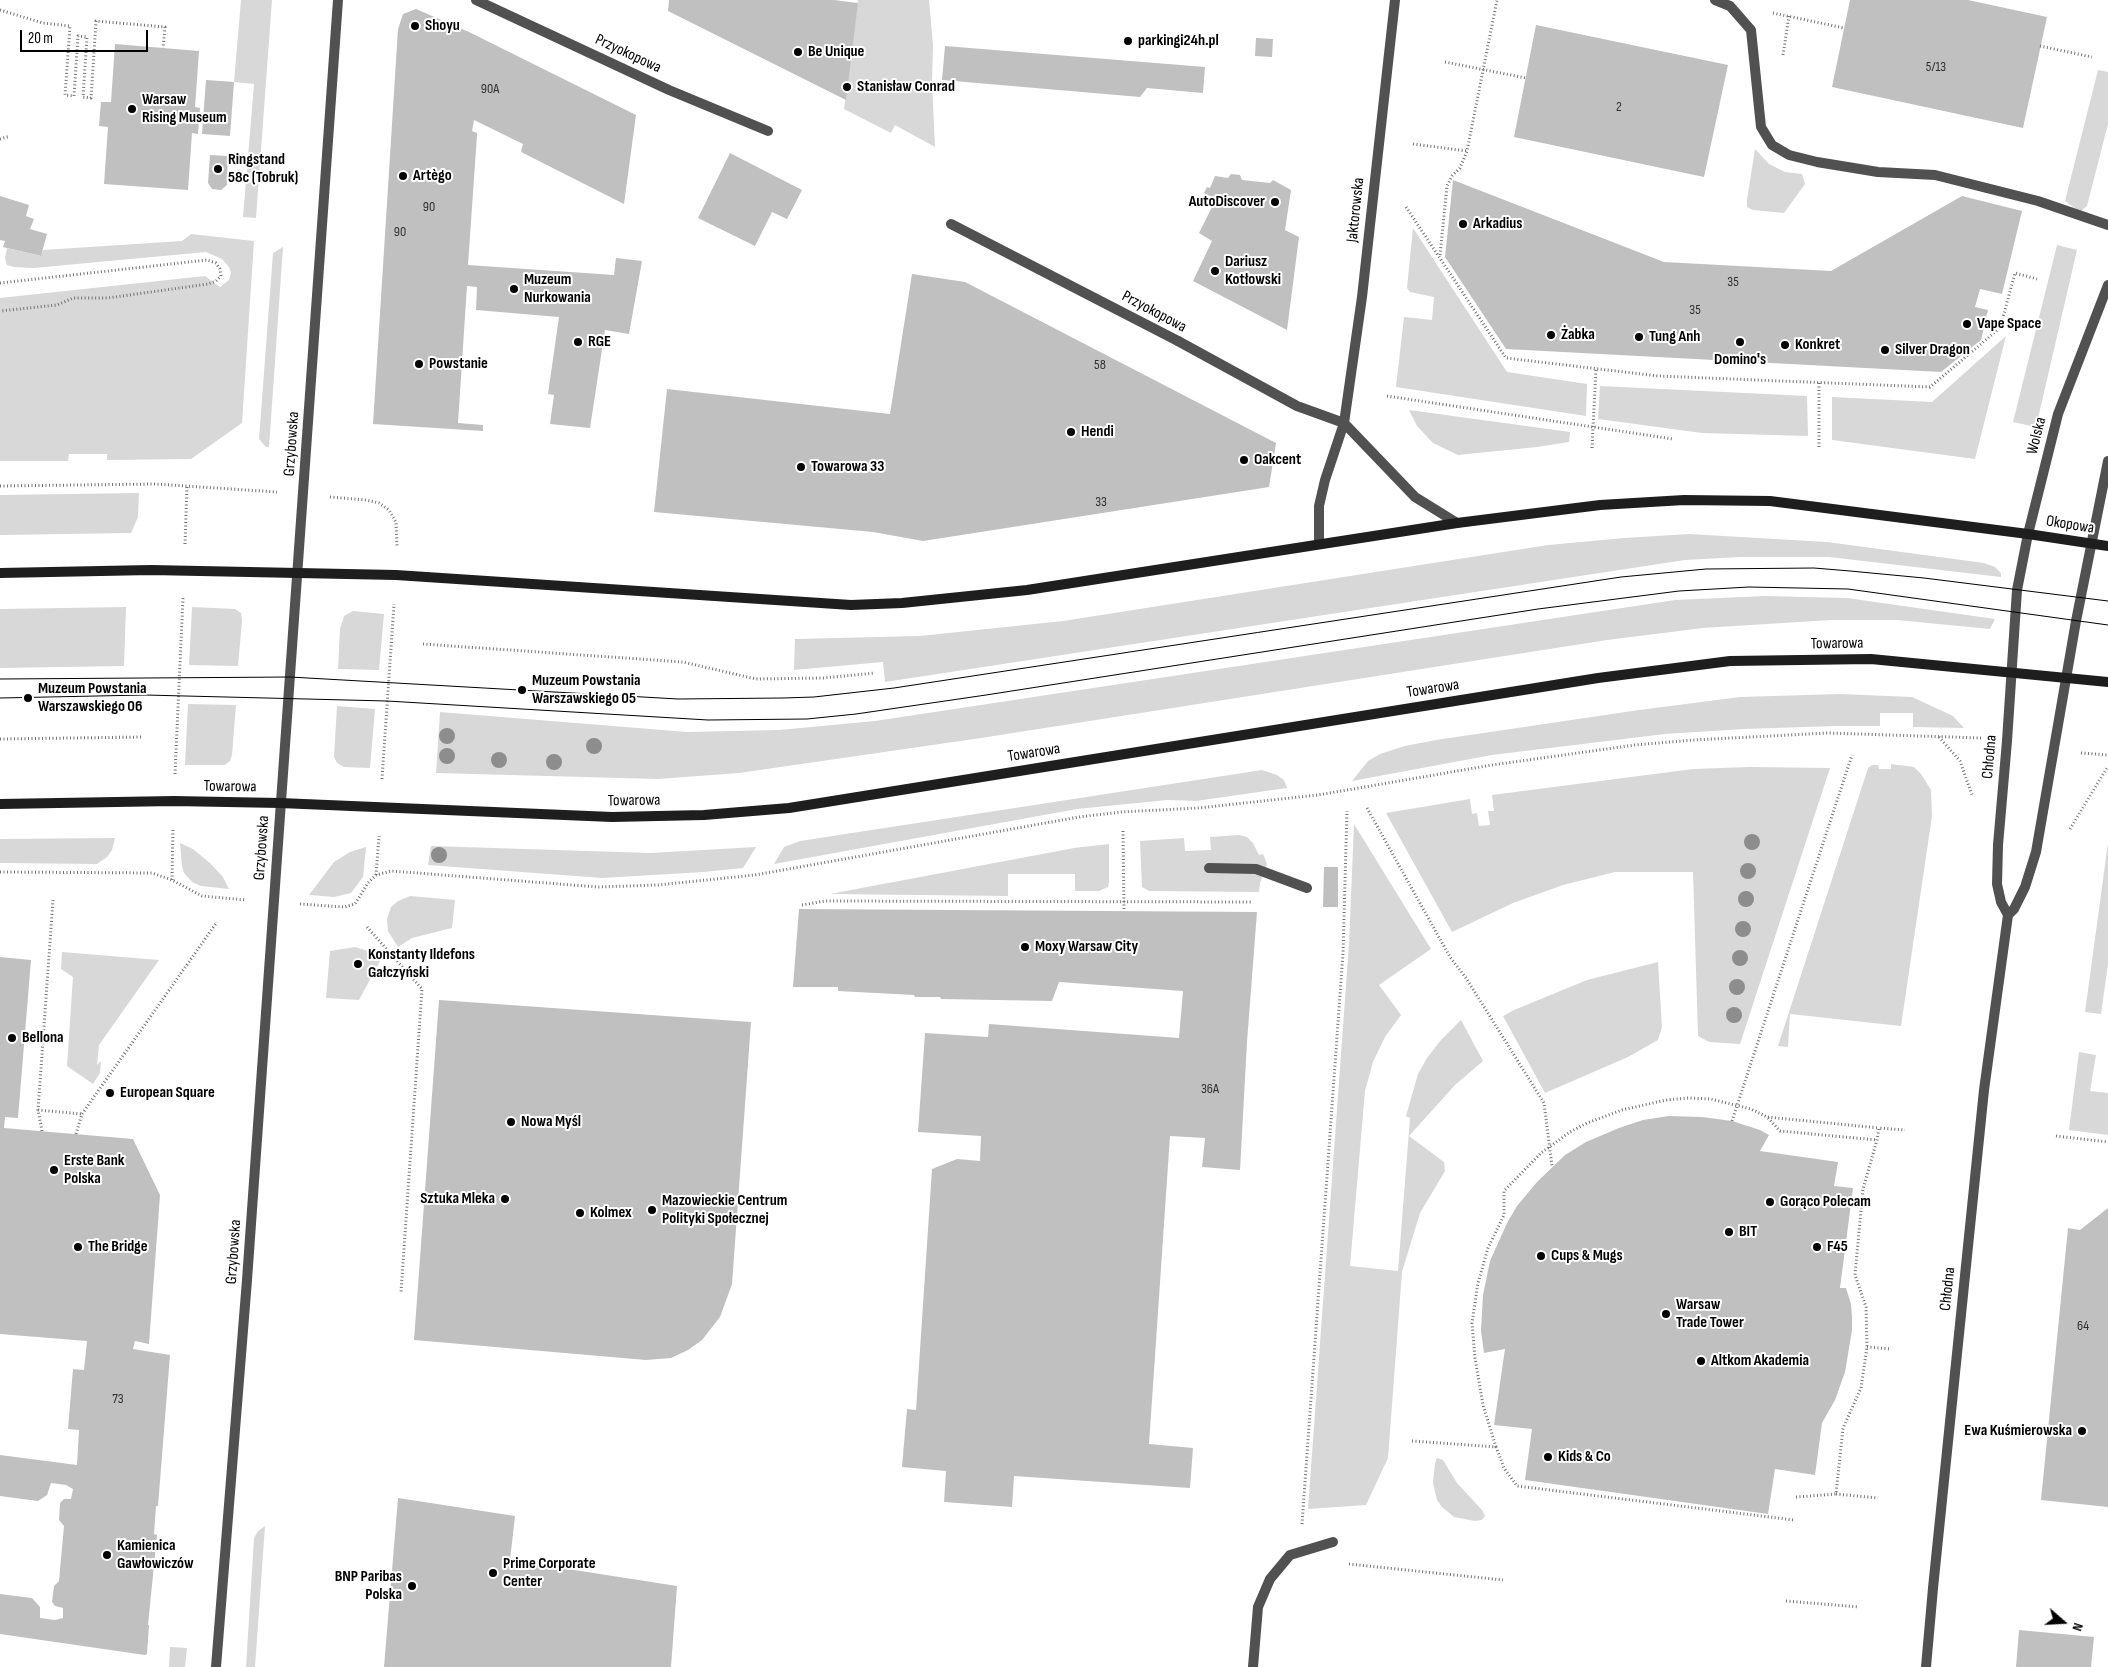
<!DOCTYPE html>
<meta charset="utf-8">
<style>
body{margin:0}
#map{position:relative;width:2108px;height:1667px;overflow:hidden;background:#fff;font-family:"Sofia Sans Condensed",sans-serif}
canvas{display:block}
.north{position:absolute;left:2038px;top:1597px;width:50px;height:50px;-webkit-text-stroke:4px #fff;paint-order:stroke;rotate:109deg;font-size:14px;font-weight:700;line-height:20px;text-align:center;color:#000}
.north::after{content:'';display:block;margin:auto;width:18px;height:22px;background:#000;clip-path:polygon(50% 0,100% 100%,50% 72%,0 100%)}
.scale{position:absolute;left:20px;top:30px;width:128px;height:22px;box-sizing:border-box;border:2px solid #000;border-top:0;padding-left:6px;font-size:15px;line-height:18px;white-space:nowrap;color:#000;-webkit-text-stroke:4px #fff;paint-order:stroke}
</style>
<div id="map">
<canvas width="2108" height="1667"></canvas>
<div class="north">N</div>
<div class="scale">20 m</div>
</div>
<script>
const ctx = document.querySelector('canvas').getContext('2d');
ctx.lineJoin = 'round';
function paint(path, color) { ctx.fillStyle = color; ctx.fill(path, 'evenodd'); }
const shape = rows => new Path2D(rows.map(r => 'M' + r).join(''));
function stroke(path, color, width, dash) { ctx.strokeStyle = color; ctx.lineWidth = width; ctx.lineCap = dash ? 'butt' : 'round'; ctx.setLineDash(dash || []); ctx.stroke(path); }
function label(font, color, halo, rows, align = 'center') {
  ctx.font = font + ' "Sofia Sans Condensed",sans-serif'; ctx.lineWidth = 4; ctx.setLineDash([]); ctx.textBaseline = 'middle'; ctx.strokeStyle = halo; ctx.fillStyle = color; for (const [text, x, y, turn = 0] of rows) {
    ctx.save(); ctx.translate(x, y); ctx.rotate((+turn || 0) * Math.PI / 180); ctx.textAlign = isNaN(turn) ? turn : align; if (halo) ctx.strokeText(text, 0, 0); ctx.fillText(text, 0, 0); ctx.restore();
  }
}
paint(shape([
 [241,0,272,0,256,218,243,217,254,84,234,82],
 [858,0,929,0,933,45,932,82,935,147,895,125,891,133,844,109],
 [2098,70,2108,72,2108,124,2087,206,2080,212,2065,201],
 [1755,149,1769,164,1785,172,1802,174,1805,184,1784,213,1753,210,1747,207,1747,200],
 [1413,228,1507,372,1587,384,1586,416,1396,387,1404,317,1432,320,1434,297,1410,292,1407,288],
 [191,234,254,241,242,423,191,459,107,460,107,454,69,454,68,461,0,461,0,298,205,276,220,287,229,280,231,273,229,267,222,259,206,252,34,268,14,267,7,265,5,258,7,248,40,256,43,250,182,241],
 [2057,245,2077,250,2036,427,2013,422],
 [283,247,269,447,266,447,259,439,273,253],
 [2006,336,1975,459,1832,440,1832,397,1932,402],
 [1600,386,1807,396,1808,436,1702,433,1598,419],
 [1409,410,1570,432,1569,442,1537,447,1458,455,1433,443,1417,426],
 [139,493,138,517,131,533,0,535,0,495],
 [1689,534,1827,542,1984,563,1995,567,2001,573,2001,577,1829,557,1741,557,1685,560,885,682,883,662,794,670,795,639,920,636,1063,621,1548,545,1624,538],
 [1765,596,1847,598,1995,619,1990,629,1897,620,1831,620,1703,628,1607,640,981,738,739,773,658,779,436,773,440,712,687,732,779,730,875,721,1675,600],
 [126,607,124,666,0,668,0,609],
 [192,607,235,609,241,613,242,621,238,666,189,665],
 [353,611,384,614,379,670,338,669,340,629,344,616],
 [1840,694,1912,697,1953,716,1964,728,1913,727,1913,713,1880,713,1880,726,1836,726,1744,729,1665,734,1492,755,1352,781,1368,761,1380,754,1405,746,1436,740,1639,710,1740,697],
 [188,704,236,705,232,755,230,761,225,765,185,765],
 [337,706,375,709,370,768,344,767,337,763,334,757],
 [1891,764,1914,767,1921,774,1931,790,1932,816,1901,1026,1790,1014,1788,1047,1778,1046,1868,768,1872,765,1878,765,1879,769,1891,769],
 [1749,767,1830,768,1740,1044,1709,1042,1698,1036,1693,872,1615,872,1563,885,1513,903,1452,932,1386,813,1470,799,1472,814,1477,813,1479,826,1490,825,1488,811,1494,811,1492,795,1693,769],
 [1262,770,1277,775,1284,780,1287,788,1196,801,1167,800,1077,809,774,864,784,847,800,841],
 [1354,824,1431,949,1379,985,1401,1015,1385,1037,1373,1062,1365,1091,1350,1266,1398,1271,1410,1118,1406,1116,1418,1074,1427,1058,1441,1040,1461,1020,1483,1061,1455,1085,1409,1136,1444,1162,1445,1171,1420,1213,1402,1272,1388,1458,1366,1505,1308,1509,1349,944],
 [1239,835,1247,837,1253,843,1259,855,1263,854,1267,864,1260,883,1259,892,1149,891,1142,887,1140,841,1184,838,1185,851,1211,850,1210,837],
 [115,838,112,850,107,857,97,864,0,863,0,839],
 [180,843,193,849,210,863,223,877,229,889,201,886,192,882,184,873,182,866],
 [2108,843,2108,964,2101,1014,2085,1012],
 [1109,844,1109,882,1108,887,1099,891,1075,891,1075,874,1008,874,1008,896,830,894,1074,848],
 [431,846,650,853,756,847,743,868,704,872,602,878,428,865],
 [366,847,363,877,351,893,334,897,309,895,334,862,350,852],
 [410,896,455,900,452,928,412,938,398,947,388,931,387,919,391,907,398,901],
 [355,947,371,952,380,961,359,1000,326,998,330,951],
 [62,952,159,960,99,1045,97,1065,101,1061,100,1073,93,1084,67,1066,73,977,61,969],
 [1658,962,1662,1027,1658,1040,1628,1057,1545,1093,1503,1016,1514,1010,1587,980],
 [2079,1052,2096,1055,2090,1091,2108,1093,2108,1135,2069,1130],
 [1437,1458,1443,1460,1457,1483,1482,1510,1485,1516,1482,1520,1475,1521,1454,1517,1442,1507,1437,1500,1433,1483,1435,1463],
 [265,1526,255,1667,246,1667,254,1538,258,1531],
 [170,1647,187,1648,185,1667,169,1667]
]), '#d8d8d8');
paint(shape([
 [669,0,834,0,858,3,846,100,668,11],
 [1850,0,1968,0,2047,17,2023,128,1832,87],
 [416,9,469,32,636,115,624,204,523,153,521,151,523,144,474,120,472,131,477,133,477,135,468,265,614,275,616,258,642,261,629,334,605,330,590,428,550,424,554,395,548,394,559,317,476,310,477,287,467,286,458,423,483,425,483,431,373,424,398,29,403,14],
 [1536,25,1728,65,1704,177,1514,137],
 [1256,38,1273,39,1272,57,1255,56],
 [115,44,199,51,195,107,200,108,198,134,192,133,188,190,104,184,108,127,99,126,101,102,111,102],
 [945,46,1205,67,1203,93,1147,88,1140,97,942,80],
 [206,80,234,82,230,136,202,134],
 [730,153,802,190,787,219,772,212,755,246,698,218],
 [210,155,228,156,227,185,221,190,212,189,208,183],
 [1231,174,1240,175,1242,180,1270,183,1273,180,1291,190,1285,230,1299,237,1287,330,1193,281,1212,241,1199,233,1216,199,1204,193,1207,187,1210,188,1215,176,1228,178],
 [1453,180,1664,262,1831,271,1962,196,2022,211,2002,294,1980,289,1975,307,1988,310,1981,340,1941,372,1506,349,1445,257],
 [0,196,29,205,26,216,34,219,30,229,47,234,41,256,3,247,5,241,0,240],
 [912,274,965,282,1276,443,1269,487,923,541,873,532,654,512,667,389,890,414],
 [1324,867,1338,867,1338,907,1323,907],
 [799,909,1257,912,1247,1042,1240,1170,1202,1167,1205,1138,1170,1136,1149,1444,1193,1448,1190,1488,1014,1476,1012,1507,944,1502,946,1471,902,1467,907,1409,916,1410,932,1169,957,1159,980,1161,981,1136,918,1132,925,1033,988,1037,989,1024,1179,1038,1183,991,1059,982,1052,1001,941,999,940,997,915,997,914,995,838,991,838,987,793,987],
 [0,957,31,960,18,1118,5,1117,4,1128,133,1139,160,1195,149,1344,135,1341,133,1349,170,1355,158,1506,156,1506,154,1534,157,1535,148,1625,149,1625,147,1654,145,1655,0,1634,0,1594,32,1598,40,1607,40,1618,55,1620,63,1618,63,1608,55,1606,52,1602,54,1586,59,1581,64,1526,59,1520,60,1503,64,1499,71,1499,73,1489,66,1485,51,1483,47,1495,38,1501,0,1496,0,1455,77,1465,79,1430,68,1429,73,1369,84,1370,87,1341,0,1334],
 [439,1000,751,1022,732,1284,720,1317,702,1340,688,1350,671,1358,646,1360,414,1340],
 [1669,1116,1702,1117,1732,1121,1760,1130,1769,1135,1760,1151,1838,1162,1834,1186,1853,1188,1840,1288,1846,1288,1851,1304,1852,1317,1852,1330,1845,1372,1835,1400,1822,1423,1815,1475,1775,1469,1768,1514,1525,1480,1532,1429,1494,1425,1505,1349,1484,1353,1481,1331,1482,1312,1483,1295,1490,1261,1507,1223,1517,1206,1537,1182,1565,1155,1586,1142,1619,1128,1643,1120],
 [2108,1208,2108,1507,2041,1500,2068,1228,2080,1230],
 [398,1498,515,1516,510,1560,677,1586,671,1667,384,1667],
 [2019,1630,2094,1637,2091,1667,2016,1667]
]), '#c0c0c0');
stroke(shape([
 [0,10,43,23,70,26,65,95,74,96,78,36,87,37,83,97,91,98,96,21,165,27,163,48],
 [1773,13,1844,28],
 [2040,46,2092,57],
 [1783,55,1789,16],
 [1445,62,1526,78],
 [0,139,10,136],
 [1413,144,1467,151],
 [1406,207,1506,358,1658,376,1930,387,2000,328,2015,273,2037,279],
 [1440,255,1447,186,1452,176,1460,168,1467,151,1497,0],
 [0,283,207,260,216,263,220,269,221,276,216,281,208,284,108,298,73,298,57,305,0,311],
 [1387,396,1673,439],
 [1819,447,1819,383],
 [1592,448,1596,369],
 [0,486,155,484,277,492],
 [330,497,366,500,379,503,389,510,396,522,397,547],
 [185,544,187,486],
 [423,644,683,662,756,679,823,678,875,673],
 [1939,737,1960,761,1972,795],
 [0,739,143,737],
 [2081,753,2108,755],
 [175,774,183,598],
 [382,779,394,604],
 [1367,808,1450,957,1466,978,1544,1103,1552,1166],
 [2070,829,2108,766],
 [1123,831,1124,911],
 [0,872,152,873,172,880,202,896,246,900],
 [376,875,379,836],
 [172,880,173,828],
 [300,904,344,907,355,904,368,883,376,875,391,871,598,887,658,885,755,875,1079,817,1121,812,1198,808,1318,795,1492,765,1635,745,1693,740,1828,733,1981,738],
 [802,905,825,901,1252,902],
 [367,927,422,989,401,1292],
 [38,1110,82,1114],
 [1768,1118,1780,1131,1877,1140],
 [1732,1121,1852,755],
 [42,1131,38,1110,53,900],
 [76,1134,82,1114,217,922],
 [2056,1136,2108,1142],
 [1867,1347,1891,1349],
 [1412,1441,1496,1447,1504,1468,1517,1486,1794,1520],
 [1496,1447,1483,1405,1475,1358,1472,1323,1478,1283,1488,1248,1504,1215,1504,1191,1541,1153,1570,1132,1587,1123,1622,1110,1666,1100,1689,1098,1711,1099,1751,1109,1767,1117,1879,1128],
 [1836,1494,1878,1498],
 [1796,1497,1836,1494,1843,1428,1861,1388,1867,1347,1866,1307,1855,1275,1863,1189,1877,1140,1879,1128,1905,1130],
 [1302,1524,1343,953,1347,811],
 [1349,1564,1503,1580],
 [1786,1601,1859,1607]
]), '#737373', 3, [1, 2.5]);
stroke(shape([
 [1715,0,1730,6,1751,30,1761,127,1772,145,1789,155,1817,162,1878,172,1935,175,2038,201,2108,225],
 [951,224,1178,341],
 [1209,868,1256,869,1307,888]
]), '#515151', 10);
stroke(shape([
 [476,0,669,90,768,131],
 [1178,341,1297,406,1344,423,1415,497,1457,523],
 [1319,544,1319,506,1325,480,1344,423,1362,297,1395,0],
 [2008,915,2001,902,1997,884,1998,845,2007,741,2017,590,2028,534,2058,414,2108,285],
 [1253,1667,1258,1607,1270,1579,1290,1555,1333,1542],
 [1926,1667,1933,1588,1984,1090,2008,915,2014,909,2025,887,2036,852,2076,621,2108,461]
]), '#515151', 10);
stroke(shape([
 [216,1667,247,1280,338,0]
]), '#515151', 10);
stroke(shape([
 [0,573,151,570,396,575,851,605,902,603,1027,590,1457,523,1600,505,1684,500,1770,501,2028,534,2108,546],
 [0,804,174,801,280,803,612,817,704,815,789,808,1598,678,1730,661,1871,659,2108,682]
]), '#1e1e1e', 10);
stroke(shape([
 [0,679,290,677,678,699,783,698,814,697,894,688,1621,577,1706,569,1814,568,1850,571,1924,578,2108,601],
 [0,698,145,695,387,701,708,720,807,719,856,714,986,695,1538,609,1679,591,1749,587,1848,589,2108,625]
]), '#000', 1);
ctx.fillStyle = '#8d8d8d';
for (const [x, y] of [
 [447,736],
 [594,746],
 [447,756],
 [499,760],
 [554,762],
 [1752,842],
 [439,855],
 [1748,871],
 [1746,899],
 [1743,929],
 [1740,958],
 [1737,987],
 [1734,1015]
]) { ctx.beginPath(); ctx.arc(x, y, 8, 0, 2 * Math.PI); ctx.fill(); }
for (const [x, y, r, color] of [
 [415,26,5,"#000"],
 [1128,41,5,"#000"],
 [798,52,5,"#000"],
 [847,87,5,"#000"],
 [132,109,5,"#000"],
 [218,169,5,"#000"],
 [403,176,5,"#000"],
 [1275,202,5,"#000"],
 [1463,224,5,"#000"],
 [1215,271,5,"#000"],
 [514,289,5,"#000"],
 [1967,324,5,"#000"],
 [1551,335,5,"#000"],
 [1639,337,5,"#000"],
 [578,342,5,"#000"],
 [1740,342,5,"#000"],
 [1785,345,5,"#000"],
 [1885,350,5,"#000"],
 [419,364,5,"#000"],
 [1071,432,5,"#000"],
 [1244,460,5,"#000"],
 [801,467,5,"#000"],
 [522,690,5,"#000"],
 [28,698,5,"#000"],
 [1025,947,5,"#000"],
 [358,964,5,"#000"],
 [12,1038,5,"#000"],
 [110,1093,5,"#000"],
 [511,1122,5,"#000"],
 [54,1170,5,"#000"],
 [505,1199,5,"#000"],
 [1770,1202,5,"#000"],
 [652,1210,5,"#000"],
 [580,1213,5,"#000"],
 [1729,1232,5,"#000"],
 [78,1247,5,"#000"],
 [1817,1247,5,"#000"],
 [1541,1256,5,"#000"],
 [1666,1314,5,"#000"],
 [1701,1361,5,"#000"],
 [2082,1431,5,"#000"],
 [1548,1457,5,"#000"],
 [107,1555,5,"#000"],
 [493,1573,5,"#000"],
 [412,1586,5,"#000"]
]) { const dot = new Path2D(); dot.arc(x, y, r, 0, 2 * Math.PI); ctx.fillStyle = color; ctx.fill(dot); stroke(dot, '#fff', 2); }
label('14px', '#303030', null, [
 ["5/13",1936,67],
 ["90A",490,89],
 ["2",1619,107],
 ["90",429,207],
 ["90",400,232],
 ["35",1733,282],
 ["35",1695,310],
 ["58",1100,365],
 ["33",1101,502],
 ["36A",1210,1089],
 ["64",2083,1326],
 ["73",118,1399]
]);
label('bold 16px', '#000', '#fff', [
 ["Shoyu",425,26],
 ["parkingi24h.pl",1138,41],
 ["Be Unique",808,52],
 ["Stanisław Conrad",857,87],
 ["Warsaw",142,100],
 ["Rising Museum",142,118],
 ["Ringstand",228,160],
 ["58c (Tobruk)",228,178],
 ["Artègo",413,176],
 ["AutoDiscover",1265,202,"right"],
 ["Arkadius",1473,224],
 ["Dariusz",1225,262],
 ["Kotłowski",1225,280],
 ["Muzeum",524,280],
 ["Nurkowania",524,298],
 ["Vape Space",1977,324],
 ["Żabka",1561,335],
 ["Tung Anh",1649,337],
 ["RGE",588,342],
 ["Konkret",1795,345],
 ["Silver Dragon",1895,350],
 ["Domino's",1740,360,"center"],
 ["Powstanie",429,364],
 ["Hendi",1081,432],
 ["Oakcent",1254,460],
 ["Towarowa 33",811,467],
 ["Muzeum Powstania",532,681],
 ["Warszawskiego 05",532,699],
 ["Muzeum Powstania",38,689],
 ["Warszawskiego 06",38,707],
 ["Moxy Warsaw City",1035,947],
 ["Konstanty Ildefons",368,955],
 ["Gałczyński",368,973],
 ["Bellona",22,1038],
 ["European Square",120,1093],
 ["Nowa Myśl",521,1122],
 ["Erste Bank",64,1161],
 ["Polska",64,1179],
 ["Sztuka Mleka",495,1199,"right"],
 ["Mazowieckie Centrum",662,1201],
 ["Polityki Społecznej",662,1219],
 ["Gorąco Polecam",1780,1202],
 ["Kolmex",590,1213],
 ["BIT",1739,1232],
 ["The Bridge",88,1247],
 ["F45",1827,1247],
 ["Cups & Mugs",1551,1256],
 ["Warsaw",1676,1305],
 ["Trade Tower",1676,1323],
 ["Altkom Akademia",1711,1361],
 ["Ewa Kuśmierowska",2072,1431,"right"],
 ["Kids & Co",1558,1457],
 ["Kamienica",117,1546],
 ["Gawłowiczów",117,1564],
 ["Prime Corporate",503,1564],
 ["Center",503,1582],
 ["BNP Paribas",402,1577,"right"],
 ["Polska",402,1595,"right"]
], 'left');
label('16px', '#000', '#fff', [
 ["Przyokopowa",628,54,25],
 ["Jaktorowska",1356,210,-84],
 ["Przyokopowa",1154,312,28],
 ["Wolska",2037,436,-76],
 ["Grzybowska",292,444,-86],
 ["Okopowa",2070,525,9],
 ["Towarowa",1837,644,-1],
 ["Towarowa",1433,689,-9],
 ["Towarowa",1034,753,-9],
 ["Chłodna",1990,757,-85],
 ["Towarowa",230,787,1],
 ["Towarowa",634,801,-1],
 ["Grzybowska",262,848,-86],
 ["Grzybowska",234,1252,-86],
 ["Chłodna",1948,1289,-84]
]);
</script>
